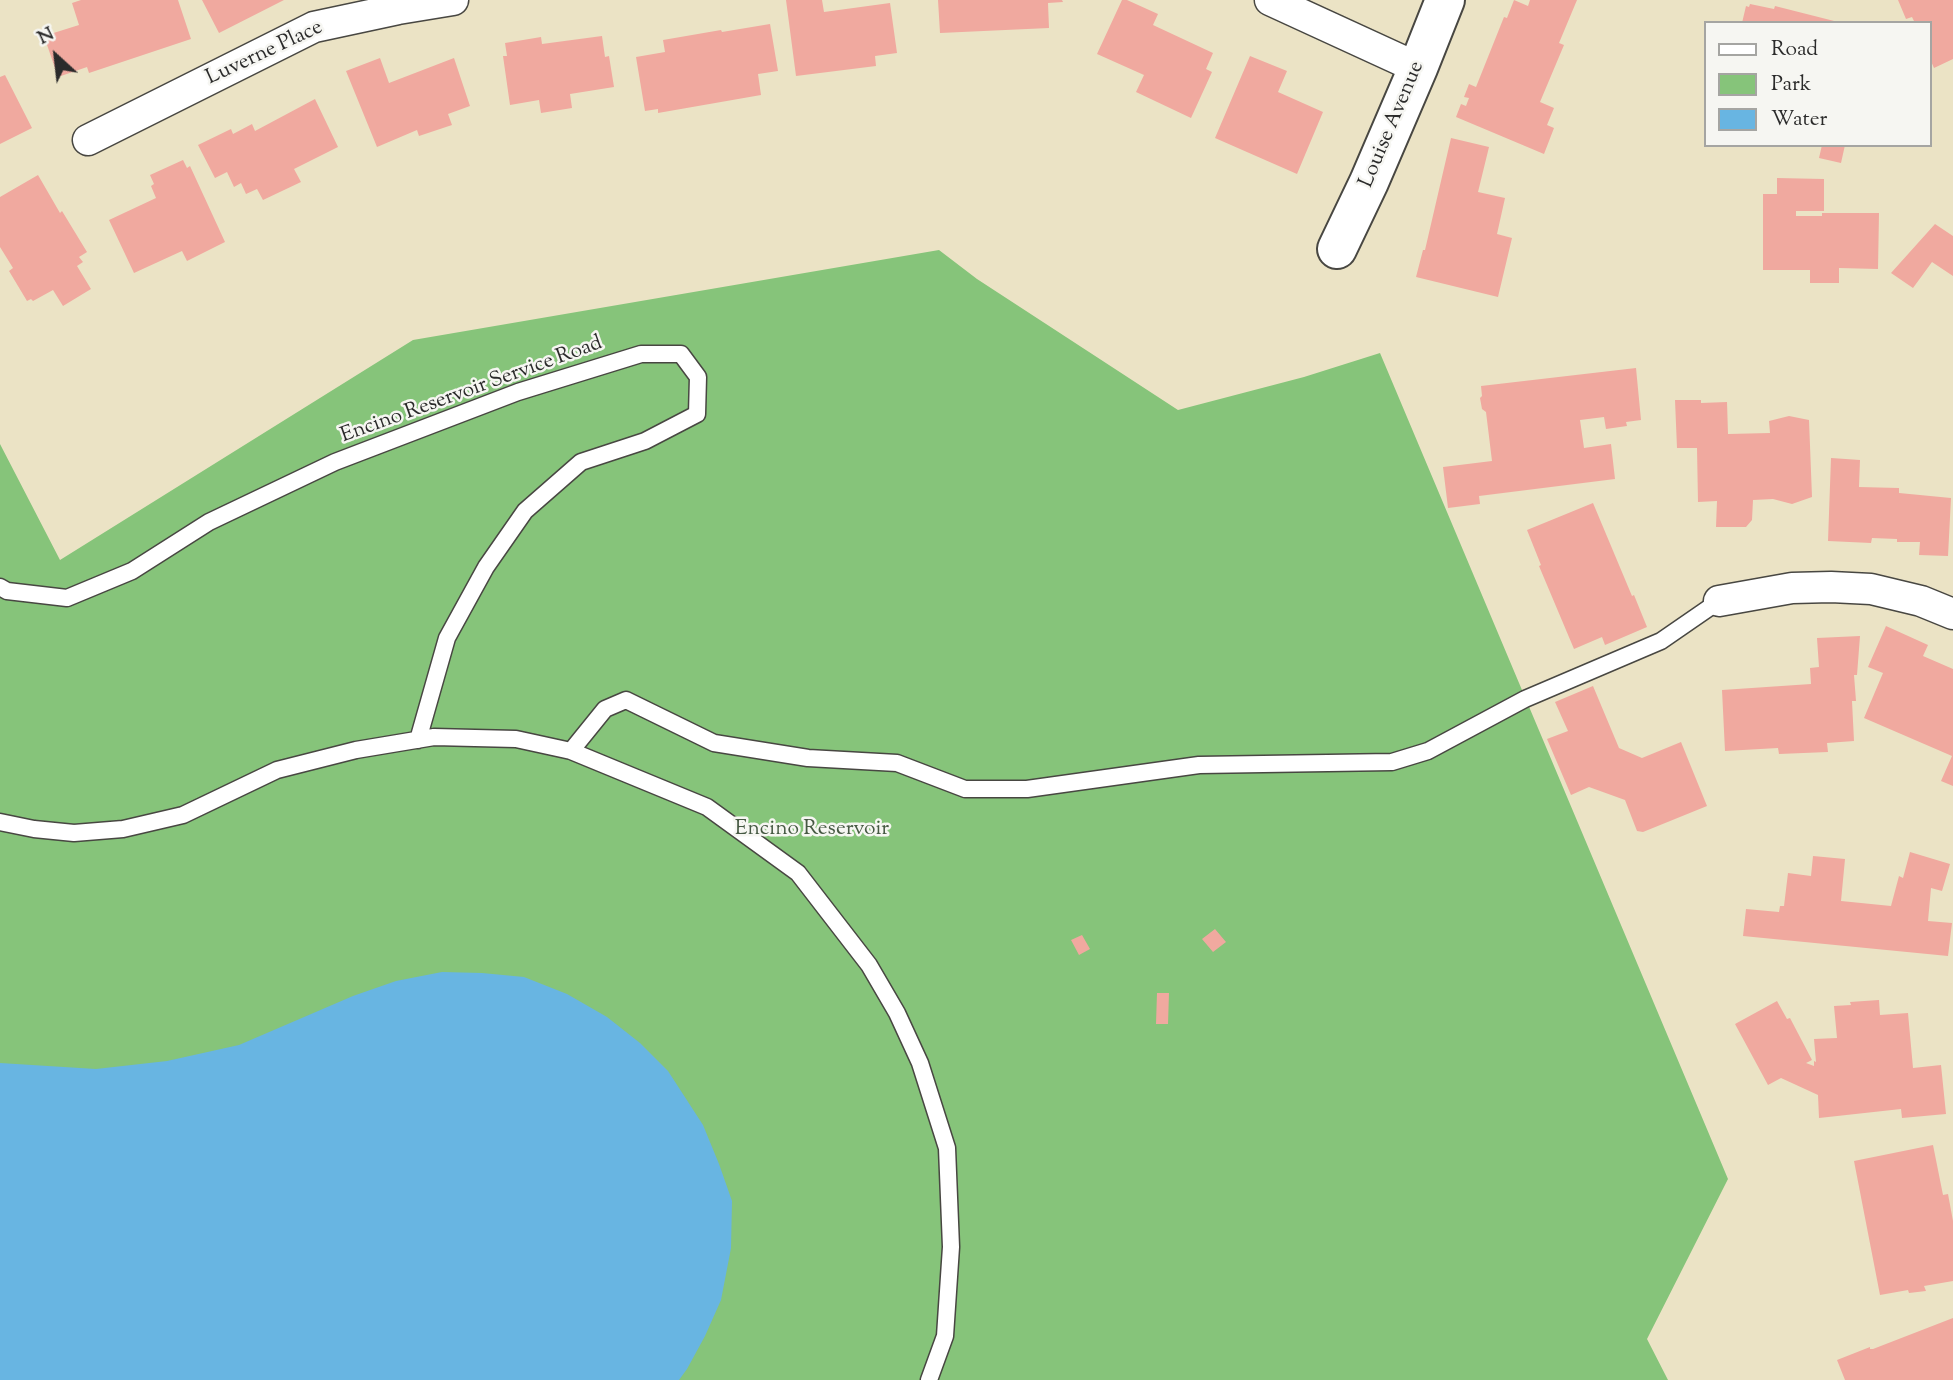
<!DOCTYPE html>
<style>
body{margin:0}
#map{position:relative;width:1953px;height:1380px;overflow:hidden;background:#ebe3c5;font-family:"Sorts Mill Goudy",serif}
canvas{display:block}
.legend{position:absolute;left:1704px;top:21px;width:228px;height:126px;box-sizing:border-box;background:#f6f6f2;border:2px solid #a5a5a2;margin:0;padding:9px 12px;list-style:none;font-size:21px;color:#2b2b2b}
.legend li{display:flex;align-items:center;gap:14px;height:35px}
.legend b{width:35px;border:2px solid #a5a5a2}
.north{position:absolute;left:21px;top:21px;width:70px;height:70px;-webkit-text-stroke:5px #f6f6f2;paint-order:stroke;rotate:333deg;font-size:19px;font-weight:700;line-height:28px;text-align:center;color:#2b2b2b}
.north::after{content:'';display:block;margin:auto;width:24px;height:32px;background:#2b2b2b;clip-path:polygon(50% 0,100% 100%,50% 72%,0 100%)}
</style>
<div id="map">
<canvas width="1953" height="1380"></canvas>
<ul class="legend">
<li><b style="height:9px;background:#fff"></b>Road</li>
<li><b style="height:19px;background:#86c47a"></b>Park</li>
<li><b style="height:19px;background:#68b5e2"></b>Water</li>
</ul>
<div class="north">N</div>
</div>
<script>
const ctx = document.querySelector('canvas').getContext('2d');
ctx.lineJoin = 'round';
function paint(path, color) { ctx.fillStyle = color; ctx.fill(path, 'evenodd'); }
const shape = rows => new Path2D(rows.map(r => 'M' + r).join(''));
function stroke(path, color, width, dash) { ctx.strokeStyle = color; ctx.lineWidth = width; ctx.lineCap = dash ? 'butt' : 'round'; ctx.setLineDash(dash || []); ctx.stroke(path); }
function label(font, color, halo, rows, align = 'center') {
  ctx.font = font + ' "Sorts Mill Goudy",serif'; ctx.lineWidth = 5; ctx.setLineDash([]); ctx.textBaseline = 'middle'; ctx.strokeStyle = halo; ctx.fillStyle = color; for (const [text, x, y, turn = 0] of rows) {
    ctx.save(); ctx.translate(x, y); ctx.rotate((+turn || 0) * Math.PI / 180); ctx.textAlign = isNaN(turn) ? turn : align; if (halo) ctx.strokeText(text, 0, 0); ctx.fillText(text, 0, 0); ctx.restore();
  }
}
paint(shape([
 [939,250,977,279,1178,410,1304,377,1380,353,1728,1179,1647,1339,1668,1380,0,1380,0,444,60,560,413,340]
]), '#86c47a');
paint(shape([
 [442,972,482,973,524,977,567,994,607,1017,640,1043,668,1071,703,1125,719,1164,732,1201,731,1248,721,1300,705,1336,687,1369,679,1380,0,1380,0,1063,96,1069,167,1061,239,1045,353,996,396,981]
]), '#68b5e2');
paint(shape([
 [81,0,178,0,191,39,89,73,87,67,58,77,44,36,79,25,72,3],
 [202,0,284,0,219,33],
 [786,0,822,0,824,12,890,3,897,53,875,56,876,66,796,76],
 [938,0,1062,0,1063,2,1048,3,1049,28,940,33],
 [1122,0,1127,0,1158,14,1153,25,1213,53,1206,69,1212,72,1191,118,1136,92,1144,75,1097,54],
 [1514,0,1528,6,1530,0,1577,0,1559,43,1564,45,1540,102,1554,108,1547,125,1554,128,1544,154,1456,117,1461,104,1466,106,1469,98,1464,97,1469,84,1476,87,1504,17,1507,18],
 [1898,0,1953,0,1953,59,1934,68,1930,59,1930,23,1915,23,1912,17,1906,19],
 [1750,4,1774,9,1775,6,1842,23,1742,23,1746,6,1749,7],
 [770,24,778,71,758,74,761,95,658,113,658,109,645,111,636,57,665,52,663,40,721,30,722,32],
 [602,36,605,57,609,56,614,87,570,94,572,108,541,113,539,100,510,105,503,56,507,56,505,43,541,37,542,44],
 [1250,56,1287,71,1278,92,1323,112,1297,174,1215,138],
 [380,58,389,83,454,58,470,106,448,114,452,125,419,136,417,130,377,147,346,71],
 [5,75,32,128,0,144,0,77],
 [315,99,338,147,294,169,301,182,263,200,257,189,246,194,241,183,234,187,227,172,215,178,198,145,231,129,233,134,252,124,255,131],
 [1451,138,1489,147,1478,192,1505,198,1497,234,1512,238,1498,297,1416,277,1423,250,1425,250],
 [1822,145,1845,145,1841,163,1819,158],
 [183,160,187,168,190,166,225,242,187,261,182,251,134,273,109,220,156,198,151,186,154,184,150,175],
 [38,175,60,213,62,211,87,252,79,257,83,262,77,266,91,289,63,306,53,290,33,301,31,299,27,301,9,271,13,268,0,247,0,197],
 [1777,178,1824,179,1824,211,1796,211,1796,216,1822,216,1822,213,1879,213,1878,269,1839,268,1839,283,1810,283,1810,270,1763,270,1763,194,1777,194],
 [1935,224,1953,236,1953,276,1932,262,1913,288,1891,273],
 [1636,368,1641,420,1626,422,1627,426,1606,429,1604,417,1580,420,1584,448,1611,444,1615,479,1479,496,1480,504,1448,508,1443,467,1492,461,1486,412,1482,409,1480,398,1482,396,1481,386],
 [1675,400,1701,400,1701,403,1727,402,1728,434,1770,433,1769,421,1789,416,1809,420,1812,497,1792,504,1773,499,1753,500,1752,520,1746,527,1716,527,1717,501,1698,502,1697,448,1677,448],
 [1831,458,1860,460,1859,487,1899,488,1899,493,1951,498,1948,556,1919,555,1920,542,1897,542,1897,539,1872,538,1871,543,1828,541],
 [1593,503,1632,596,1634,595,1647,627,1605,645,1602,637,1574,649,1539,566,1541,565,1527,530],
 [1886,626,1928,645,1923,656,1953,669,1953,786,1941,781,1952,756,1864,718,1883,673,1868,667],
 [1860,636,1857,675,1854,675,1856,701,1852,701,1854,741,1827,743,1828,752,1779,754,1778,748,1725,751,1722,690,1811,684,1810,668,1819,667,1817,638],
 [1593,686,1619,748,1642,758,1681,742,1707,806,1643,832,1637,831,1625,800,1589,787,1571,795,1547,739,1568,731,1555,702],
 [1910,852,1950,864,1942,891,1931,888,1928,921,1952,923,1948,956,1743,936,1746,909,1779,912,1780,906,1784,906,1788,873,1811,876,1813,856,1845,859,1841,901,1891,906,1899,876,1903,878],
 [1215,929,1226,942,1213,952,1202,939],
 [1082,935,1090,949,1079,955,1071,940],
 [1157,993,1169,993,1168,1024,1156,1024],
 [1879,1000,1880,1015,1908,1013,1913,1068,1941,1065,1946,1114,1902,1118,1901,1109,1819,1118,1818,1095,1781,1078,1768,1085,1735,1024,1777,1001,1787,1019,1790,1018,1812,1060,1806,1063,1814,1066,1814,1061,1816,1062,1814,1039,1837,1038,1834,1006,1851,1005,1850,1002],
 [1933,1145,1943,1195,1948,1194,1953,1221,1953,1281,1924,1286,1926,1291,1909,1293,1908,1290,1880,1295,1854,1161],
 [1953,1318,1953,1380,1845,1380,1837,1360,1870,1347,1870,1349,1873,1349]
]), '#f0a99f');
const lane = shape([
 [0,587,7,591,67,598,132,571,209,522,335,462,518,392,641,354,681,354,698,377,697,414,645,441,581,462,525,511,486,567,447,638,418,740],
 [571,751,605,709,626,700,714,743,808,758,897,763,965,789,1027,789,1199,765,1392,762,1428,751,1525,699,1661,641,1719,601],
 [0,822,34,829,74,833,123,829,183,815,277,770,356,750,434,737,516,739,571,751,707,807,798,873,869,965,897,1013,920,1063,947,1148,951,1247,945,1336,929,1380]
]);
const street = shape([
 [1270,0,1418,68],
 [88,140,314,27,398,9,453,0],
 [1719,601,1792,588,1831,587,1871,589,1921,601,1953,614]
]);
const secondary = shape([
 [1337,249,1369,182,1418,68,1445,0]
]);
stroke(lane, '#484742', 19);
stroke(street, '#484742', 33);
stroke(secondary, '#484742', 42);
stroke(lane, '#fff', 16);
stroke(street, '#fff', 30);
stroke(secondary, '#fff', 38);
label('21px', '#2b2b2b', '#f6f6f2', [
 ["Luverne Place",265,54,-25],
 ["Louise Avenue",1393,125,-67],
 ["Encino Reservoir Service Road",472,391,-20]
]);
label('21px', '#465943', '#f6f6f2', [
 ["Encino Reservoir",812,830]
]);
</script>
